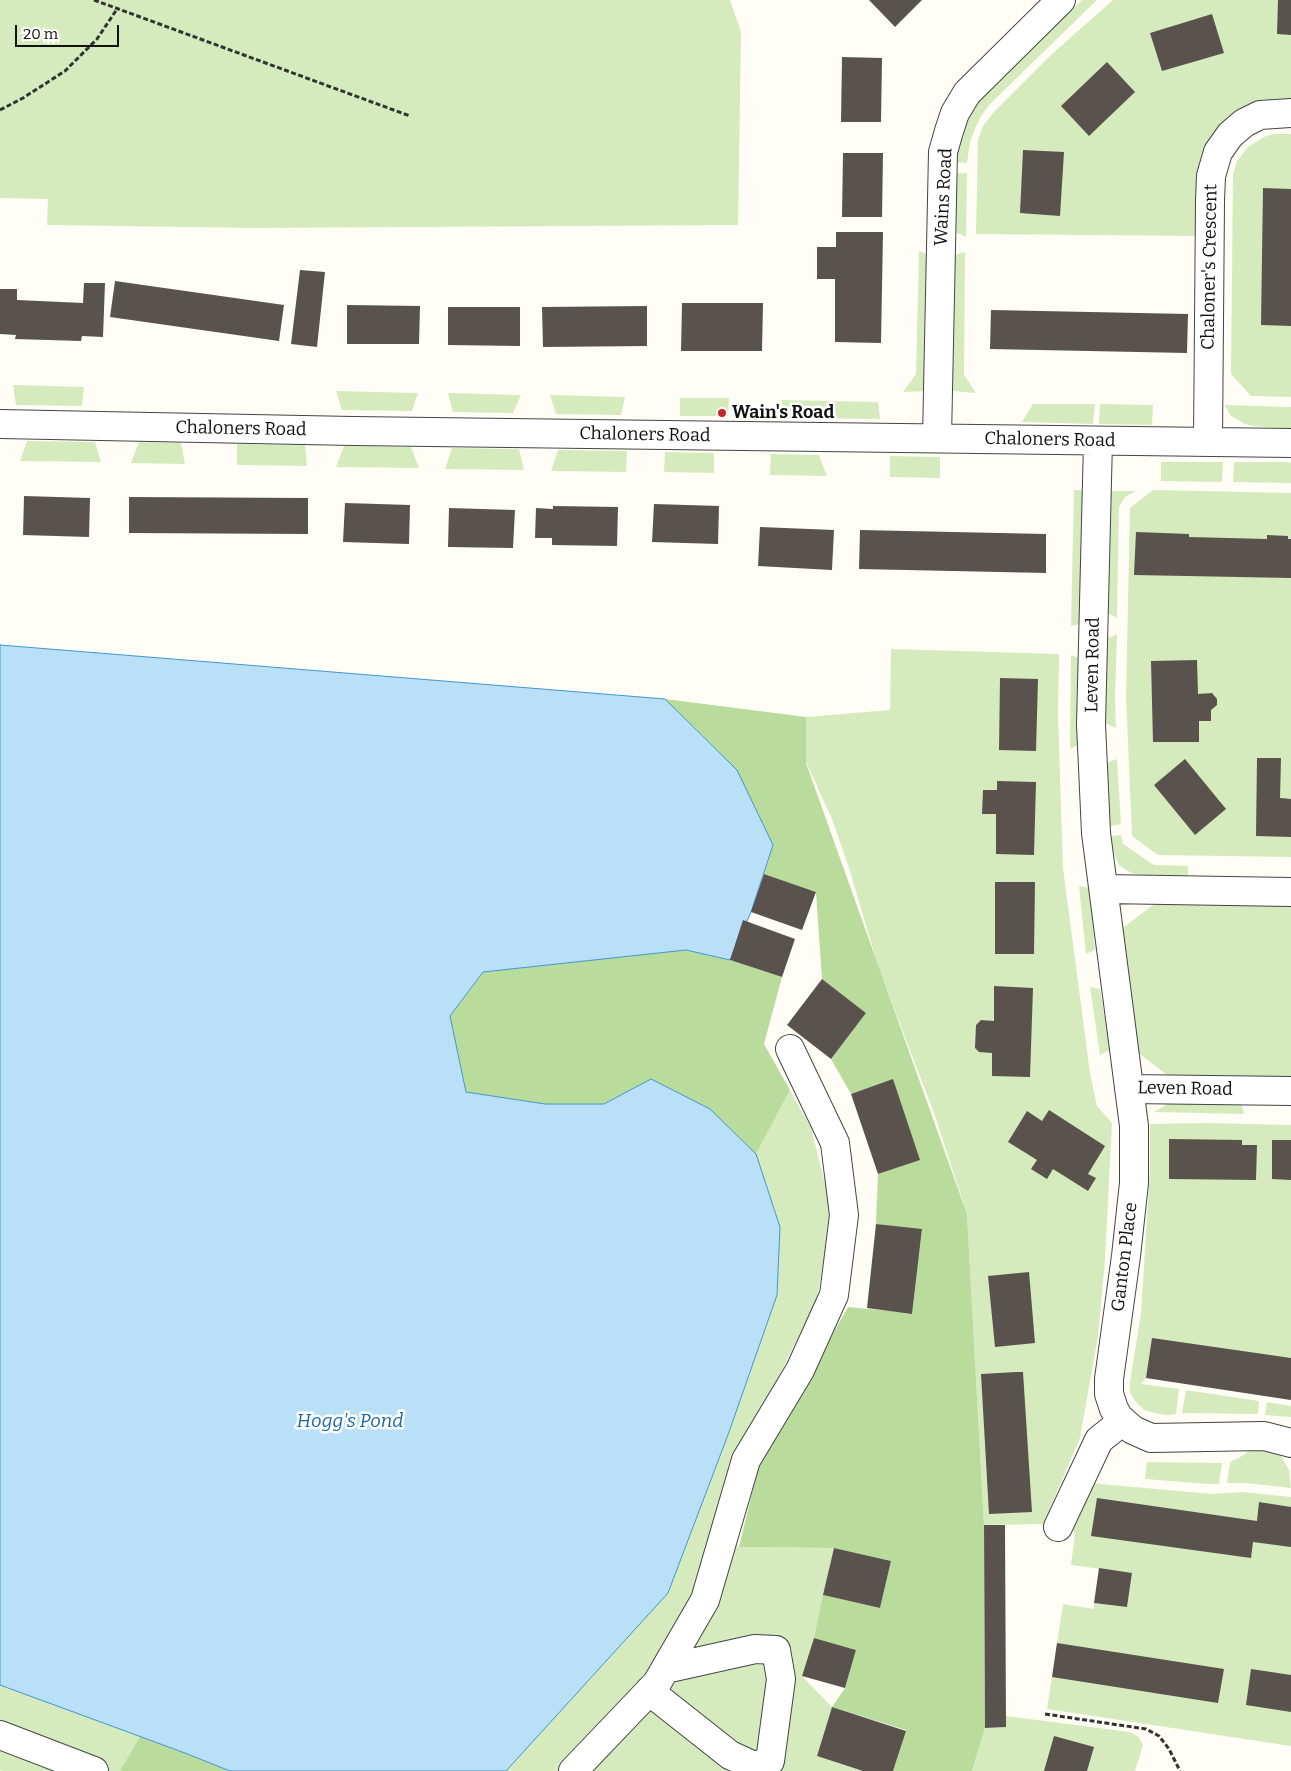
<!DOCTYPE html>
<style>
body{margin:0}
#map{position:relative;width:1291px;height:1771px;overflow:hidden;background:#fffdf5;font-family:Bitter,serif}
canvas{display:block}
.scale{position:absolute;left:15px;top:25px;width:104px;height:22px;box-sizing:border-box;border:2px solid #111;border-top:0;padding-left:6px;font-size:15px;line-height:18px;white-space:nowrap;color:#111;-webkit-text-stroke:4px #fff;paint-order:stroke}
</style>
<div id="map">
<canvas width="1291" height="1771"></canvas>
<div class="scale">20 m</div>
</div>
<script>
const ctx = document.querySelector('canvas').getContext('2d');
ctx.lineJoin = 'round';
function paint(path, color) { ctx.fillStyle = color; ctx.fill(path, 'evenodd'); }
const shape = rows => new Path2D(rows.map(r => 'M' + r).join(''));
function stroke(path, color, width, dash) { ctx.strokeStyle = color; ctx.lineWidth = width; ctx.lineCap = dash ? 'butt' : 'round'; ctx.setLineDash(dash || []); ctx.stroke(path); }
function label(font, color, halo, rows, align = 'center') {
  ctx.font = font + ' Bitter,serif'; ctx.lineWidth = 5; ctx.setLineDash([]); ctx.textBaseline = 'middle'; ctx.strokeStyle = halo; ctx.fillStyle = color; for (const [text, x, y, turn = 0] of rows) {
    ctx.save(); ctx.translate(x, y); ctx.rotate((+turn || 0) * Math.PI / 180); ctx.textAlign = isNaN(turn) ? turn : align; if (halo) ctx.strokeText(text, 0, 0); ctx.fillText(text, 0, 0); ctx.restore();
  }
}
paint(shape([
 [0,0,730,0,741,32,738,225,257,228,47,225,48,199,0,198],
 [1082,0,1097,0,991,103,981,116,975,129,970,142,967,163,957,162,959,143,975,103,988,89],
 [1113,0,1291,0,1291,101,1246,108,1198,236,976,234,978,140,983,126,993,113,1052,54],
 [1273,134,1291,134,1291,397,1251,396,1231,374,1233,174,1237,161,1248,147,1264,137],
 [956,173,967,173,966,237,955,232],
 [919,251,929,255,928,391,903,392,916,374],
 [965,252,964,375,976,393,952,391,955,255],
 [13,385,84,387,82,406,16,405],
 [336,391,418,393,412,411,342,410],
 [448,393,521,395,513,413,453,412],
 [550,395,625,397,621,415,556,414],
 [680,398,729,398,728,416,680,416],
 [781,400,878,402,880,419,787,418],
 [1033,404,1095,404,1093,424,1022,422],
 [1100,404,1153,405,1152,425,1099,424],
 [1225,405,1291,407,1291,429,1253,426,1245,424,1230,415],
 [27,441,95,442,101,462,20,461],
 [139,442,181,443,185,464,131,463],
 [237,444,305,445,307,466,237,465],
 [344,446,411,447,419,468,336,467],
 [452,448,519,449,524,470,445,469],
 [558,450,627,451,626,472,551,471],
 [665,452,714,453,714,473,664,472],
 [771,454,819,455,827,476,770,475],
 [890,456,940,457,940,478,890,477],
 [1161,462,1223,462,1222,482,1161,481],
 [1234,462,1289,462,1291,463,1291,483,1233,482],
 [1074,490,1083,490,1081,624,1071,626],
 [1153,490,1291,493,1291,857,1158,855,1132,836,1126,696,1130,508],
 [1110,491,1136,491,1125,497,1119,507,1117,618,1107,612],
 [1117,634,1115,698,1116,728,1105,723,1106,639],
 [891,649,1059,654,1058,715,1063,868,1090,1073,1097,1106,1112,1123,1105,1260,1098,1336,1080,1438,1043,1524,984,1525,967,1214,934,1113,879,969,849,868,832,819,806,762,806,717,890,710],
 [1071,655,1081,659,1081,744,1070,749],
 [1117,759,1121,824,1110,826,1106,763],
 [1121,835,1123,844,1154,865,1188,866,1188,876,1145,875,1134,874,1126,870,1119,865,1112,849,1111,836],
 [1079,886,1090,888,1095,950,1086,954],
 [1157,902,1291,903,1291,1077,1167,1075,1136,1051,1120,930],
 [1090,987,1100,989,1110,1050,1100,1055],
 [790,1090,811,1128,832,1211,817,1299,739,1457,715,1529,739,1547,834,1548,814,1638,802,1676,832,1707,817,1756,863,1771,506,1771,668,1593,729,1432,777,1295,780,1227,756,1154],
 [1179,1102,1241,1103,1244,1114,1154,1112,1169,1103],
 [1206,1123,1291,1125,1291,1400,1146,1378,1141,1384,1179,1389,1176,1414,1167,1415,1154,1413,1144,1410,1135,1401,1130,1392,1130,1382,1141,1313,1150,1171,1150,1124],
 [1186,1390,1259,1401,1258,1414,1182,1413],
 [1267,1402,1291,1406,1291,1417,1265,1415],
 [1255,1449,1264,1449,1280,1454,1289,1470,1291,1488,1246,1483,1227,1483,1230,1462,1239,1458,1246,1453],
 [1147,1462,1222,1463,1219,1484,1208,1484,1145,1479],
 [1089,1483,1213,1494,1242,1492,1291,1497,1291,1746,1047,1709,1063,1604,1094,1609,1094,1603,1127,1607,1132,1573,1071,1565,1075,1534,1072,1529],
 [0,1685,140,1736,120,1771,3,1771,0,1770],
 [1006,1716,1130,1732,1139,1737,1143,1745,1135,1771,972,1771,985,1728,1006,1727]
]), '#d5ebbd');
paint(shape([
 [665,699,806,717,806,763,967,1214,984,1525,985,1728,972,1771,893,1771,906,1730,832,1707,845,1688,856,1650,814,1638,823,1595,880,1608,891,1561,834,1548,739,1547,759,1464,848,1307,912,1313,922,1230,876,1224,878,1174,919,1160,893,1080,851,1094,831,1059,866,1013,822,979,816,892,764,874,773,845,732,765],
 [686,950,730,960,782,977,764,1044,790,1090,756,1154,710,1109,651,1079,604,1104,545,1104,466,1092,450,1016,483,972],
 [140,1736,185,1753,230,1771,120,1771]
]), '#b9dc9c');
const water = shape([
 [0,645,665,699,737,770,773,845,751,912,730,960,686,950,483,972,450,1016,466,1092,545,1104,604,1104,651,1079,710,1109,756,1154,780,1227,777,1295,729,1432,668,1593,506,1771,230,1771,185,1753,0,1685,0,645]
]);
paint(water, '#b9e0f7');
stroke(water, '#3f96cf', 1);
paint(shape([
 [869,0,922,0,895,27],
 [1278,0,1291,0,1291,35,1277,34],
 [1212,14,1224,53,1162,71,1150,33],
 [842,57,882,58,881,122,841,122],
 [1107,62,1135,92,1089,136,1061,106],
 [1023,150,1064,152,1060,216,1020,213],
 [843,153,883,153,882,217,842,217],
 [1263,188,1291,189,1291,326,1261,325],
 [836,232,883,232,881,343,835,342,835,279,817,279,817,247,836,247],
 [300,270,325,272,317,347,291,344],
 [115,281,284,305,279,341,110,317],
 [84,283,105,283,103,337,82,336,81,341,15,339,16,335,0,334,0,289,17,289,17,300,83,303],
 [682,303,763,303,762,351,681,351],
 [347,305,420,306,419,344,347,344],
 [647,306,647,346,543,347,542,307],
 [448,307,520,307,520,346,448,345],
 [991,310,1188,314,1187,353,990,349],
 [24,496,90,498,89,537,23,535],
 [129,497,308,498,308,534,129,533],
 [345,503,410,505,409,544,343,542],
 [654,504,719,506,718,544,652,542],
 [553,506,618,507,617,546,552,545,552,538,535,538,536,508,553,509],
 [449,508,515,510,513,548,448,547],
 [760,527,834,530,832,570,758,566],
 [860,530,1046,534,1046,573,859,569],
 [1136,532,1189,534,1189,537,1267,539,1267,535,1288,536,1288,539,1291,539,1291,578,1134,575],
 [1197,660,1198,694,1212,693,1217,699,1217,705,1211,710,1211,721,1199,721,1199,742,1153,742,1151,661],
 [1000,678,1038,679,1036,751,999,750],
 [1257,758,1281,758,1280,798,1291,799,1291,837,1256,836],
 [1185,759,1226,809,1195,835,1154,785],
 [997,781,1036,782,1034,855,996,854,996,814,982,814,983,790,997,790],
 [764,874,816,892,802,930,751,912],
 [995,882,1035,882,1034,954,995,954],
 [743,920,795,939,782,977,730,960],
 [822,979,866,1013,831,1059,787,1025],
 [994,986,1033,988,1030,1077,992,1076,992,1053,979,1052,975,1048,976,1025,981,1020,994,1021],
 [893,1079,920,1160,878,1174,851,1094],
 [1049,1110,1105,1146,1088,1174,1096,1178,1088,1191,1053,1169,1047,1179,1031,1169,1037,1160,1008,1142,1027,1111,1042,1121],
 [1169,1139,1242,1140,1242,1145,1257,1145,1256,1180,1169,1179],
 [1272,1140,1291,1140,1291,1180,1272,1179],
 [876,1224,922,1229,912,1314,867,1308],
 [1029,1272,1035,1343,995,1347,988,1276],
 [1152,1338,1291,1358,1291,1400,1146,1378],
 [1016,1372,1023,1372,1032,1512,989,1514,981,1374],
 [1097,1498,1257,1521,1259,1502,1291,1507,1291,1547,1253,1542,1251,1558,1091,1536],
 [984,1525,1005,1525,1006,1727,985,1728],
 [834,1548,891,1561,880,1608,823,1595],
 [1099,1568,1132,1573,1127,1607,1094,1603],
 [814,1638,856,1650,845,1688,802,1676],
 [1057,1643,1224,1669,1218,1703,1052,1677],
 [1251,1669,1291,1675,1291,1712,1246,1705],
 [832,1707,906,1731,893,1771,863,1771,817,1756],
 [1054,1736,1094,1747,1087,1771,1044,1771]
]), '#5a524d');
const minor = shape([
 [0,424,353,431,1291,443],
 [937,438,943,152,949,131,955,113,967,93,1061,0],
 [1098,441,1091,724,1096,833,1134,1126,1134,1183,1126,1256,1109,1379,1109,1394,1114,1409,1119,1418,1133,1430,1151,1438,1264,1436,1291,1443],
 [1208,441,1210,201,1211,176,1218,152,1230,135,1244,123,1260,115,1291,113],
 [1104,889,1291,892],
 [1129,1089,1291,1091],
 [1058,1527,1099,1440,1123,1421],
 [649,1691,730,1755,754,1766,770,1761,781,1679,776,1650,755,1649,665,1669],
 [0,1735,94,1771],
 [573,1771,657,1683,705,1600,746,1460,800,1370,834,1295,844,1215,835,1143,790,1049]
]);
stroke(minor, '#444', 30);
stroke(shape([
 [94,0,410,116],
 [0,110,23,98,65,71,97,39,117,9],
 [1045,1714,1146,1729,1159,1736,1169,1749,1180,1771]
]), '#333', 3, [5, 2.5]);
stroke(minor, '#fff', 28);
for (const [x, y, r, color] of [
 [722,413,5,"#c4262e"]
]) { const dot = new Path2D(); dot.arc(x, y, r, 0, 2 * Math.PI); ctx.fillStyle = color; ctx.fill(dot); stroke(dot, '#fff', 2); }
label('18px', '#111', '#fff', [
 ["Wains Road",944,197,-87],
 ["Chaloner's Crescent",1210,267,-89],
 ["Chaloners Road",241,429,1],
 ["Chaloners Road",645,435,1],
 ["Chaloners Road",1050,440,1],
 ["Leven Road",1093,665,-89],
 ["Leven Road",1185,1089,1],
 ["Ganton Place",1125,1257,-83]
]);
label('bold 18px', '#111', '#fff', [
 ["Wain's Road",732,413]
], 'left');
label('italic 19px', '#1768a6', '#fff', [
 ["Hogg's Pond",350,1422]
]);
</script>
